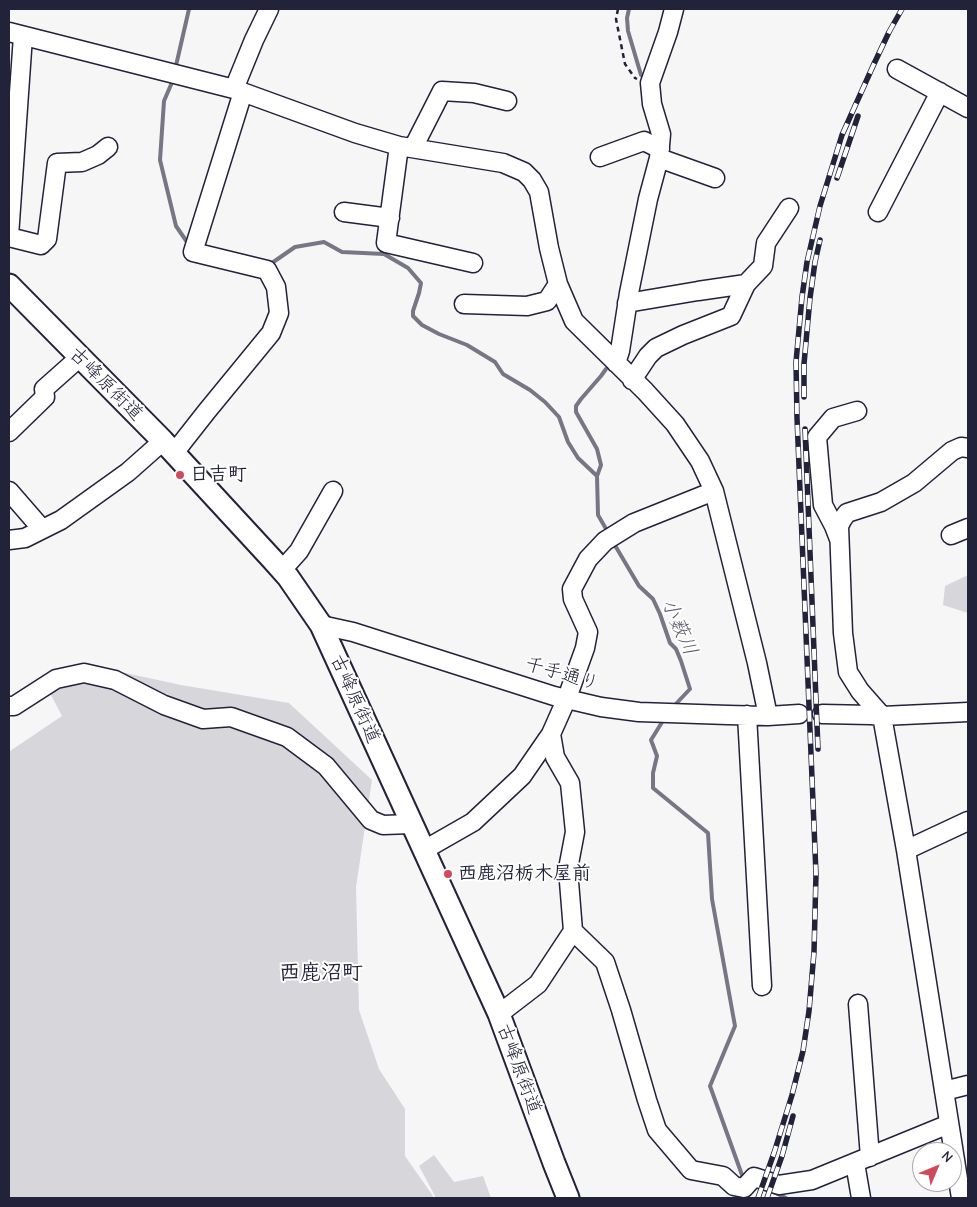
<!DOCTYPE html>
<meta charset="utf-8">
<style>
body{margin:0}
#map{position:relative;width:977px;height:1207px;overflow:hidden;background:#f6f6f7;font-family:"Comic Neue",sans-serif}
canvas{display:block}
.frame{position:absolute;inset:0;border:10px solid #22223b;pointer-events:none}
.north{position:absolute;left:912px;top:1142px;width:50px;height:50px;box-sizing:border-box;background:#fff;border:1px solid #a7a7b1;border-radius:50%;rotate:45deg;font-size:14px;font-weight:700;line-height:20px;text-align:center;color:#22223b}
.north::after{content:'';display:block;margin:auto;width:18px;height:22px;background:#d1495b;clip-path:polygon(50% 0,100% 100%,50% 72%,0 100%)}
</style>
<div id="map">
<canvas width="977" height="1207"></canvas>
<div class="frame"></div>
<div class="north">N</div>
</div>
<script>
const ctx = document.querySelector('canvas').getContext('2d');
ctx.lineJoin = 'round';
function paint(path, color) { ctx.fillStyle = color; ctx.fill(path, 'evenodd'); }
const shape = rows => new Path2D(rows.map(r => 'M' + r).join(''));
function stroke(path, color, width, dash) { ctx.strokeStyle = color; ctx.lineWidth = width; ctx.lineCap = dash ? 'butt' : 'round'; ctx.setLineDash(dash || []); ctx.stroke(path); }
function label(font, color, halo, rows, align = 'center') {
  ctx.font = font + ' "Comic Neue","Klee One",sans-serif'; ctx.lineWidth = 4; ctx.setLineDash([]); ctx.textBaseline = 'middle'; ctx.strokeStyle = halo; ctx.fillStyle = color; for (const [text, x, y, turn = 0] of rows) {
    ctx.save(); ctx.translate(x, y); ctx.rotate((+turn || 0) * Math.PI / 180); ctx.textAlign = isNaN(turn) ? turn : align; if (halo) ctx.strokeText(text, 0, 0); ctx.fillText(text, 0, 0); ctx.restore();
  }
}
paint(shape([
 [968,575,968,613,943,605,945,586],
 [84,664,181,685,289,703,372,780,356,887,359,1010,379,1069,405,1109,405,1156,433,1196,432,1198,9,1198,9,751,10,751,62,716,50,693],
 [434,1155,454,1182,483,1176,491,1198,435,1198,435,1196,419,1166]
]), '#d7d7db');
stroke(shape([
 [629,9,627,18,628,31,641,75],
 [175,70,189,9],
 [173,80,164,101,160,160,176,226,187,242,190,243],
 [269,265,295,247,324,242,342,252,384,254,408,268,421,283,419,293,413,311,413,316,422,325,439,334,467,345,495,362,503,374,530,390,545,402,559,417,568,442,578,458,597,476],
 [606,369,601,376,581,399,576,406,576,412,597,449,601,465,597,476,598,515,609,534],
 [613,542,639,586,653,599,660,614,670,643,676,649,681,661,690,689,673,707],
 [664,719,651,740,657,756,653,773,653,788,708,833,712,899,735,1026,710,1086,742,1175,746,1177],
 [772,1191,786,1198]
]), '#767685', 4);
const minor = shape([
 [9,32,234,89,355,133,399,146,503,163,524,172,532,180,539,192,549,248,558,284,574,321,645,391,675,424,700,461,714,491,757,663,768,716],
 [897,69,968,108],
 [234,89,254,40,269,9],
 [399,146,386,243,473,263],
 [413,148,442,91,474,93,507,101],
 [600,157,644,141,660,149],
 [659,158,715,178],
 [344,212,390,218],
 [878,212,940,92],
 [9,236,23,36],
 [9,237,41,245,47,239,57,163,82,162,98,155,108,147],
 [746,284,763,266,766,243,789,208],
 [627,303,698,291,746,284,731,316,683,335,656,348,648,356,632,380],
 [464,304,527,306,547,301,558,284],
 [616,363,620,351,629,293,648,199,659,158,661,134,652,104,650,83,668,32,674,9],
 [9,432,45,397,44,389,80,357],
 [174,453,207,411,271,333,279,313,276,287,267,270,193,252,243,92],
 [9,491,42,529],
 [951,535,968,528],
 [839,539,834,526,823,505,817,437,833,418,857,411],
 [9,540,25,538,61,520,128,472,163,441],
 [282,570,299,551,333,491],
 [321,625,353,632,554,696,601,707,639,712,728,715,768,716,799,714],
 [9,706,14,706,56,679,84,673,115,680,164,705,203,719,231,717,287,737,326,766,371,820,383,825,412,824],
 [822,714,871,715,882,716,968,712],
 [747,715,762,986],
 [424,850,473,822,522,776,551,734,567,698,585,648,588,632,573,599,572,589,588,559,605,541,634,523,714,491],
 [906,850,968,821],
 [573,931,605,962,621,1010,647,1100,657,1130,691,1170,723,1176,734,1186,744,1188,754,1177,779,1185,812,1180,949,1124],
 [858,1004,870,1157],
 [499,1014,538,984,573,931,568,869,575,832,570,783,555,757,551,734],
 [944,1091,968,1085],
 [855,1163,861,1198],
 [961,1198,906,850,882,716,860,691,848,672,843,633,839,526,842,520,847,513,881,502,914,483,952,451,961,447,968,448]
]);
const major = shape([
 [9,285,163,441,271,558,288,577,321,625,499,1014,554,1163,568,1198]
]);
stroke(minor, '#22223b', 21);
stroke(major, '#22223b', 25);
stroke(shape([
 [618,9,616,19,625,64,635,78,637,79]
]), '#22223b', 2.5, [5, 4]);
stroke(minor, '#fff', 18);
stroke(major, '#fff', 21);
const rail = shape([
 [837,178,858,116],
 [804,397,804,364,810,298,815,262,820,240],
 [805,429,818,749],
 [758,1198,774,1153,792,1095,803,1051,809,1011,814,952,816,874,797,418,796,362,802,297,807,262,820,206,842,135,873,66,889,32,902,9],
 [767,1198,782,1156,793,1116]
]);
stroke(rail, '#22223b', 5.5);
stroke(rail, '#fff', 4, [11]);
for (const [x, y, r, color] of [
 [180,475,5,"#d1495b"],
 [448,874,5,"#d1495b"]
]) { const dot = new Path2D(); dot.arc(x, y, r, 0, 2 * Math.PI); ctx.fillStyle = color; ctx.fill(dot); stroke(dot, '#fff', 2); }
label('19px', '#22223b', '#fff', [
 ["古峰原街道",106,384,45],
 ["千手通り",562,674,16],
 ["古峰原街道",355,699,66],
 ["古峰原街道",519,1069,70]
]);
label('bold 19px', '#22223b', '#fff', [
 ["日吉町",190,475],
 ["西鹿沼栃木屋前",458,874]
], 'left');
label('italic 20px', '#5a5a6d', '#fff', [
 ["小薮川",679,627,66]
]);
label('bold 21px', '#22223b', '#fff', [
 ["西鹿沼町",321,973]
]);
</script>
